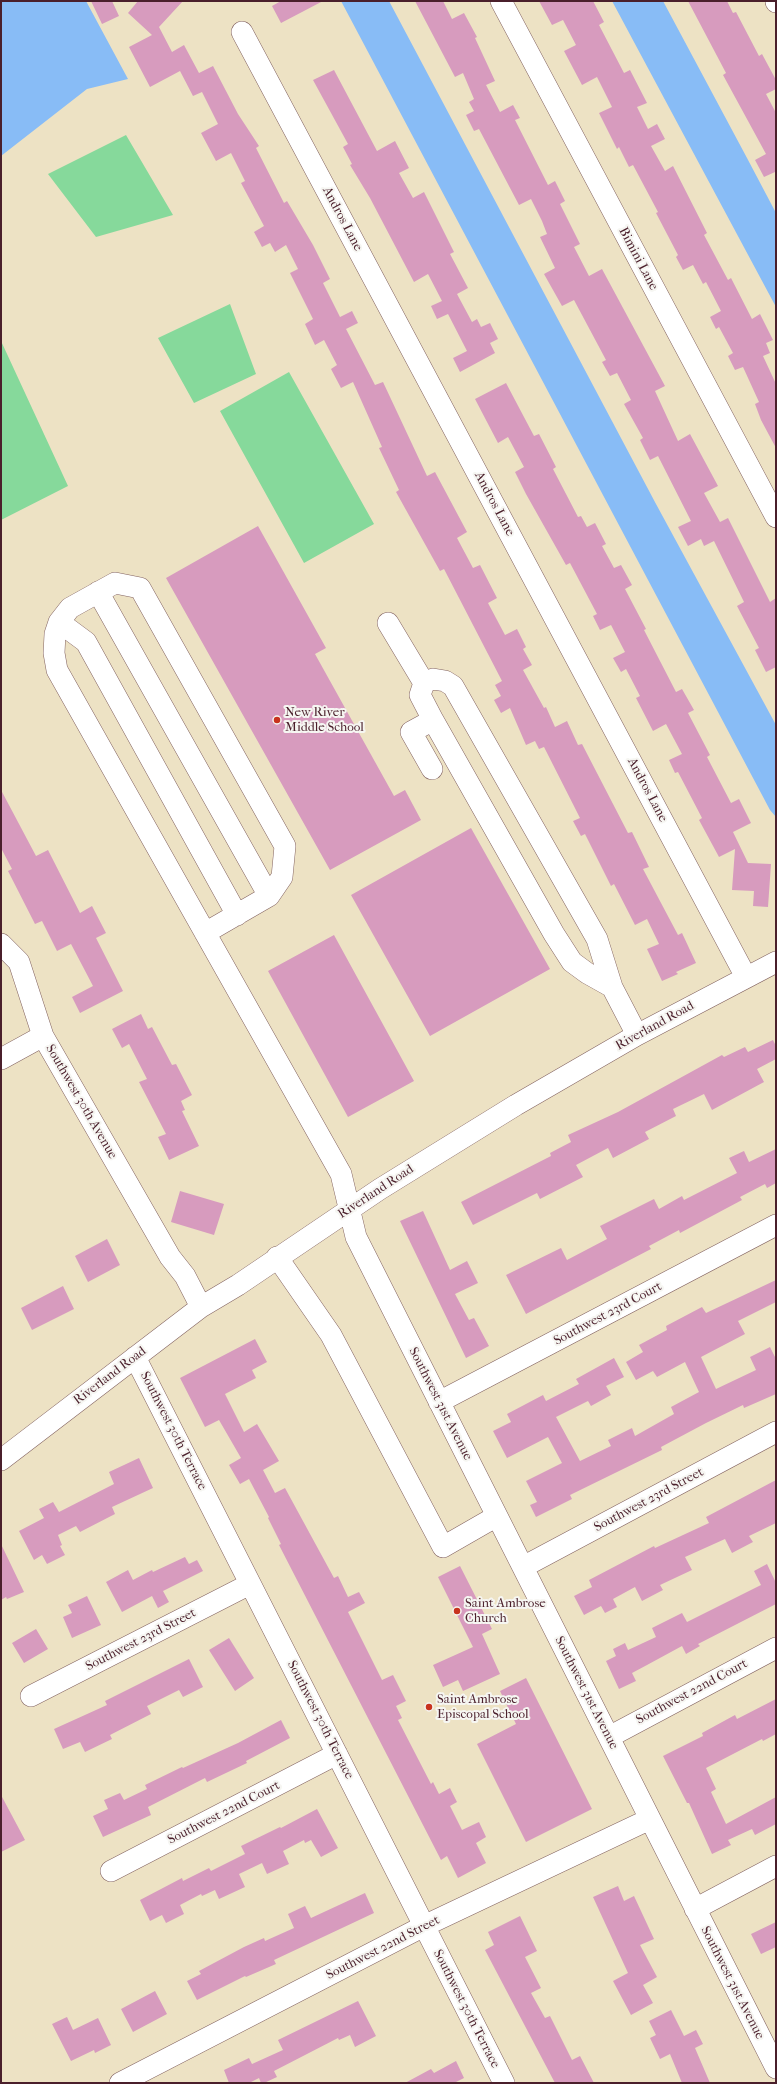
<!DOCTYPE html>
<style>
body{margin:0}
#map{position:relative;width:777px;height:2084px;overflow:hidden;background:#ede2c4;font-family:"IM FELL French Canon",serif}
canvas{display:block}
.frame{position:absolute;inset:0;border:2px solid #4a1f2b;pointer-events:none}
</style>
<div id="map">
<canvas width="777" height="2084"></canvas>
<div class="frame"></div>
</div>
<script>
const ctx = document.querySelector('canvas').getContext('2d');
ctx.lineJoin = 'round';
function paint(path, color) { ctx.fillStyle = color; ctx.fill(path, 'evenodd'); }
const shape = rows => new Path2D(rows.map(r => 'M' + r).join(''));
function stroke(path, color, width, dash) { ctx.strokeStyle = color; ctx.lineWidth = width; ctx.lineCap = dash ? 'butt' : 'round'; ctx.setLineDash(dash || []); ctx.stroke(path); }
function label(font, color, halo, rows, align = 'center') {
  ctx.font = font + ' "IM FELL French Canon",serif'; ctx.lineWidth = 4; ctx.setLineDash([]); ctx.textBaseline = 'middle'; ctx.strokeStyle = halo; ctx.fillStyle = color; for (const [text, x, y, turn = 0] of rows) {
    ctx.save(); ctx.translate(x, y); ctx.rotate((+turn || 0) * Math.PI / 180); ctx.textAlign = isNaN(turn) ? turn : align; if (halo) ctx.strokeText(text, 0, 0); ctx.fillText(text, 0, 0); ctx.restore();
  }
}
paint(shape([
 [126,135,173,215,96,237,48,174],
 [230,304,256,374,194,403,158,338],
 [1,341,68,486,1,520],
 [289,372,374,524,304,563,220,411]
]), '#86d99b');
paint(shape([
 [1,1,86,1,128,79,87,89,1,156],
 [341,1,389,1,656,504,776,725,776,817,770,810],
 [612,1,663,1,747,158,776,213,776,307]
]), '#88bcf6');
paint(shape([
 [91,1,112,1,119,16,102,24],
 [138,1,183,1,159,27,172,52,184,45,199,73,213,66,238,114,259,146,256,148,284,203,287,201,313,245,330,279,323,283,340,317,352,311,358,323,346,329,375,385,383,382,427,476,435,472,467,532,457,538,473,568,480,565,497,598,488,603,505,635,517,629,526,647,523,649,532,665,523,670,544,708,546,707,555,727,567,721,578,745,582,744,628,833,632,832,649,867,643,869,678,935,682,933,696,963,676,972,678,974,662,981,647,949,659,944,647,919,635,925,614,884,611,886,585,834,581,836,573,821,580,818,544,747,539,749,535,741,526,745,510,708,501,713,494,700,501,696,495,685,502,681,444,569,440,571,396,492,399,490,379,448,382,447,353,382,341,388,331,369,337,365,324,340,315,345,305,324,313,319,290,273,298,269,286,245,275,252,270,243,262,247,254,232,264,226,241,183,245,181,231,153,216,161,201,133,218,124,202,92,193,96,180,71,150,87,129,47,152,35,128,13],
 [281,1,323,1,281,23,272,6],
 [415,1,443,1,452,19,464,13,477,37,475,38,495,81,486,85,500,112,513,105,520,118,515,120,548,185,555,181,565,201,560,204,580,244,574,247,589,276,602,269,665,386,655,391,678,441,690,434,718,486,704,493,720,522,728,518,770,602,776,598,776,667,766,672,755,650,759,648,737,606,744,602,714,541,704,546,701,539,688,546,678,527,691,521,658,456,650,460,640,440,643,438,624,404,631,400,617,373,610,376,602,362,606,360,574,300,562,306,544,274,555,268,540,237,547,234,542,221,531,199,519,205,479,129,474,131,466,115,474,111,469,102,474,99,463,73,455,77],
 [539,1,593,1,604,22,599,25,624,73,630,70,647,103,637,107,648,129,657,124,665,139,651,146,665,171,673,166,707,233,704,235,728,280,731,278,752,319,760,314,773,340,766,343,770,353,763,356,776,384,776,448,761,420,755,404,759,402,743,367,735,370,728,356,733,353,719,327,716,329,710,317,721,311,706,282,703,284,693,265,683,270,676,257,678,255,656,213,658,212,633,165,629,167,619,147,617,149,599,113,612,107,597,77,582,85,564,51,576,45,563,20,552,25],
 [688,1,727,1,733,13,736,12,759,56,762,54,776,80,776,89,766,94,776,113,776,174,775,172,764,177,755,160,766,154,723,75,726,73],
 [334,70,377,151,395,141,409,168,399,173,413,198,424,192,454,252,450,254,468,288,457,294,472,322,477,319,481,327,490,323,498,339,490,343,495,353,460,372,453,358,467,351,448,314,437,319,431,306,442,301,428,274,414,282,370,198,350,165,352,164,343,147,348,144,313,80],
 [506,383,534,436,539,434,556,467,553,469,578,517,581,516,587,527,595,523,606,544,602,546,614,568,621,565,632,585,625,589,646,629,644,630,676,692,682,689,694,710,688,713,710,755,707,757,731,803,739,799,751,823,733,832,748,863,771,864,768,907,753,906,754,891,732,890,735,849,719,857,699,820,702,818,678,772,675,773,669,760,682,754,666,724,653,731,636,698,640,696,626,669,621,672,613,658,625,652,611,625,600,630,593,616,597,614,570,563,566,565,526,494,515,472,524,467,508,437,498,443,475,399],
 [258,526,326,648,315,654,394,796,405,790,421,820,330,870,166,578],
 [1,790,36,856,48,850,80,913,92,906,106,933,96,938,123,991,80,1013,72,997,93,986,71,944,57,951,42,921,35,924,8,871,12,869,1,848],
 [471,828,550,969,430,1036,351,895],
 [334,935,414,1081,348,1117,268,971],
 [141,1014,148,1029,152,1027,172,1065,176,1064,192,1095,181,1101,185,1110,182,1111,199,1146,169,1160,158,1137,166,1134,139,1082,147,1079,129,1044,122,1048,112,1029],
 [773,1040,776,1046,776,1059,757,1069,764,1082,712,1110,704,1094,673,1109,676,1116,645,1132,649,1139,613,1158,608,1148,576,1165,583,1177,540,1199,537,1193,473,1225,461,1202,551,1156,550,1153,571,1142,568,1135,618,1112,722,1055,724,1057,745,1047,748,1052],
 [776,1149,776,1183,767,1188,765,1184,740,1197,742,1200,680,1233,679,1230,649,1246,651,1249,526,1314,506,1275,561,1248,567,1260,607,1239,600,1226,654,1199,659,1209,682,1196,684,1200,737,1173,729,1158,744,1151,749,1162],
 [180,1191,224,1204,214,1235,171,1222],
 [423,1211,450,1270,467,1261,478,1283,455,1294,469,1320,474,1318,489,1346,466,1358,400,1221],
 [107,1239,120,1265,88,1282,75,1256],
 [776,1280,776,1302,738,1321,745,1334,701,1357,716,1389,756,1370,750,1357,770,1347,776,1359,776,1394,744,1408,743,1405,706,1423,661,1447,662,1450,570,1495,572,1499,536,1517,530,1505,537,1502,526,1481,562,1463,548,1437,507,1458,493,1431,511,1422,507,1414,543,1395,546,1401,579,1384,576,1379,614,1358,624,1377,606,1386,611,1395,591,1406,588,1401,556,1417,580,1461,611,1446,608,1440,632,1428,635,1436,674,1414,671,1407,699,1392,685,1362,657,1377,653,1371,636,1380,626,1362,643,1352,639,1345,667,1330,666,1326,702,1307,706,1313],
 [63,1286,74,1309,32,1330,21,1308],
 [255,1339,267,1362,252,1370,256,1378,225,1394,244,1432,257,1424,279,1461,263,1470,275,1493,285,1488,334,1578,338,1576,348,1597,359,1592,365,1603,348,1612,382,1680,393,1675,406,1701,396,1706,402,1718,398,1720,431,1784,433,1782,439,1794,450,1788,457,1802,450,1806,462,1830,479,1822,486,1837,476,1843,486,1863,458,1878,447,1856,441,1860,279,1545,281,1544,268,1518,269,1517,249,1479,240,1484,229,1465,241,1458,219,1420,205,1427,180,1378],
 [139,1458,153,1488,112,1507,115,1514,80,1532,76,1526,58,1535,62,1545,60,1546,65,1555,47,1564,42,1555,34,1560,19,1531,44,1518,39,1509,53,1502,59,1512,114,1484,109,1472],
 [776,1480,776,1523,749,1536,753,1542,732,1553,725,1539,685,1557,692,1570,660,1585,663,1590,642,1601,635,1587,613,1599,617,1607,605,1613,601,1606,584,1615,574,1596,592,1587,589,1580,654,1546,655,1548,709,1523,706,1517],
 [1,1544,24,1592,7,1599,6,1597,1,1600],
 [185,1557,189,1564,197,1560,203,1571,163,1591,169,1602,158,1608,152,1596,122,1612,106,1582,128,1570,133,1580,152,1570,153,1572],
 [767,1564,776,1583,776,1604,698,1644,700,1646,686,1654,682,1646,647,1665,632,1673,636,1681,619,1689,606,1661,616,1656,613,1649,625,1643,628,1650,656,1637,652,1628,682,1613,687,1622,761,1585,754,1571],
 [460,1566,492,1629,482,1634,500,1674,463,1691,458,1680,443,1687,433,1665,473,1647,438,1577],
 [87,1596,101,1625,72,1638,63,1617,72,1613,68,1605],
 [36,1629,48,1649,24,1663,12,1643],
 [229,1638,254,1678,235,1691,209,1650],
 [189,1659,203,1687,183,1697,179,1690,147,1706,151,1714,110,1735,112,1739,85,1752,80,1742,63,1749,54,1729,107,1705,105,1701],
 [526,1678,592,1809,526,1842,477,1744,516,1724,500,1691],
 [776,1699,776,1734,763,1741,762,1739,706,1768,716,1789,711,1792,726,1824,776,1797,776,1824,755,1835,752,1829,728,1840,731,1845,712,1854,689,1803,687,1803,663,1756,703,1736,702,1733,735,1715,737,1719],
 [281,1720,290,1738,246,1761,247,1763,207,1782,205,1778,148,1807,151,1815,103,1837,93,1816,108,1809,104,1800,120,1793,124,1800,147,1789,145,1785,182,1767,183,1768,238,1743],
 [1,1795,25,1840,1,1852],
 [317,1809,338,1848,321,1857,311,1840,305,1843,304,1840,283,1851,289,1864,267,1874,262,1863,239,1874,245,1887,219,1899,215,1890,202,1896,201,1894,180,1905,184,1914,166,1923,162,1915,150,1921,140,1900,182,1878,183,1881,209,1868,211,1871,245,1854,241,1846,280,1827,281,1828],
 [618,1886,624,1901,634,1896,654,1939,640,1945,657,1977,643,1985,653,2003,631,2015,613,1981,628,1973,593,1897],
 [365,1893,374,1913,274,1960,276,1964,246,1977,245,1976,197,2000,187,1981,201,1974,199,1971,244,1947,264,1938,265,1941,294,1928,288,1914,305,1906,311,1918],
 [520,1916,537,1951,525,1957,541,1988,531,1993,545,2018,550,2016,572,2060,580,2056,594,2083,555,2083,485,1950,494,1945,488,1932],
 [776,1922,776,1947,761,1954,751,1934],
 [155,1991,167,2014,133,2032,121,2009],
 [358,2001,376,2036,355,2047,350,2035,339,2040,338,2038,274,2071,277,2077,264,2083,261,2083,259,2078,249,2083,229,2083,224,2070,249,2058,252,2064,283,2050,278,2040],
 [671,2010,684,2036,696,2030,703,2044,695,2048,710,2083,682,2083,670,2054,660,2059,650,2038,656,2035,649,2021],
 [67,2017,73,2030,98,2018,111,2045,95,2053,94,2050,71,2061,52,2024],
 [456,2061,464,2078,454,2083,405,2083,431,2069,434,2073]
]), '#d79bbe');
const minor = shape([
 [501,1,776,517],
 [776,1,776,2],
 [242,32,746,977],
 [98,592,269,896],
 [59,622,86,642,237,915],
 [388,623,424,683,420,695,433,720,554,934,572,962,587,973,612,987],
 [424,683,433,679,445,681,453,686,597,939,612,987,637,1035],
 [432,769,411,732,433,720],
 [205,933,269,896,282,877,285,846,140,588,115,583,70,608,59,622,55,634,54,653,57,670,341,1174,356,1237,776,2068],
 [1,944,19,962,43,1036,170,1257,185,1276,201,1307],
 [1,1059,43,1036],
 [277,1257,331,1335,443,1547,497,1516],
 [135,1357,504,2083],
 [439,1402,776,1225],
 [1,1460,201,1307,238,1285,380,1189,516,1105,637,1035,776,962],
 [523,1567,776,1432],
 [31,1696,250,1584],
 [609,1737,776,1648],
 [111,1871,337,1754],
 [695,1909,776,1866],
 [120,2083,424,1926,650,1819]
]);
stroke(minor, '#836361', 22);
stroke(minor, '#fff', 21);
for (const [x, y, r, color] of [
 [277,720,4,"#c8321e"],
 [457,1611,4,"#c8321e"],
 [429,1707,4,"#c8321e"]
]) { const dot = new Path2D(); dot.arc(x, y, r, 0, 2 * Math.PI); ctx.fillStyle = color; ctx.fill(dot); stroke(dot, '#f6f6f2', 1.5); }
label('13px', '#4a1f2b', '#f6f6f2', [
 ["Andros Lane",342,219,62],
 ["Bimini Lane",638,259,62],
 ["Andros Lane",494,504,62],
 ["Andros Lane",647,790,62],
 ["Riverland Road",655,1026,-29],
 ["Southwest 30th Avenue",81,1102,60],
 ["Riverland Road",376,1192,-33],
 ["Southwest 23rd Court",608,1314,-28],
 ["Riverland Road",110,1376,-37],
 ["Southwest 31st Avenue",440,1404,63],
 ["Southwest 30th Terrace",173,1431,63],
 ["Southwest 23rd Street",649,1500,-28],
 ["Southwest 23rd Street",141,1640,-27],
 ["Southwest 22nd Court",692,1692,-28],
 ["Southwest 31st Avenue",586,1693,63],
 ["Southwest 30th Terrace",320,1720,63],
 ["Southwest 22nd Court",224,1813,-27],
 ["Southwest 22nd Street",383,1948,-27],
 ["Southwest 31st Avenue",732,1983,63],
 ["Southwest 30th Terrace",466,2009,63]
]);
label('13px', '#4a1f2b', '#f6f6f2', [
 ["New River",285,713],
 ["Middle School",285,728],
 ["Saint Ambrose",465,1604],
 ["Church",465,1619],
 ["Saint Ambrose",437,1700],
 ["Episcopal School",437,1715]
], 'left');
</script>
